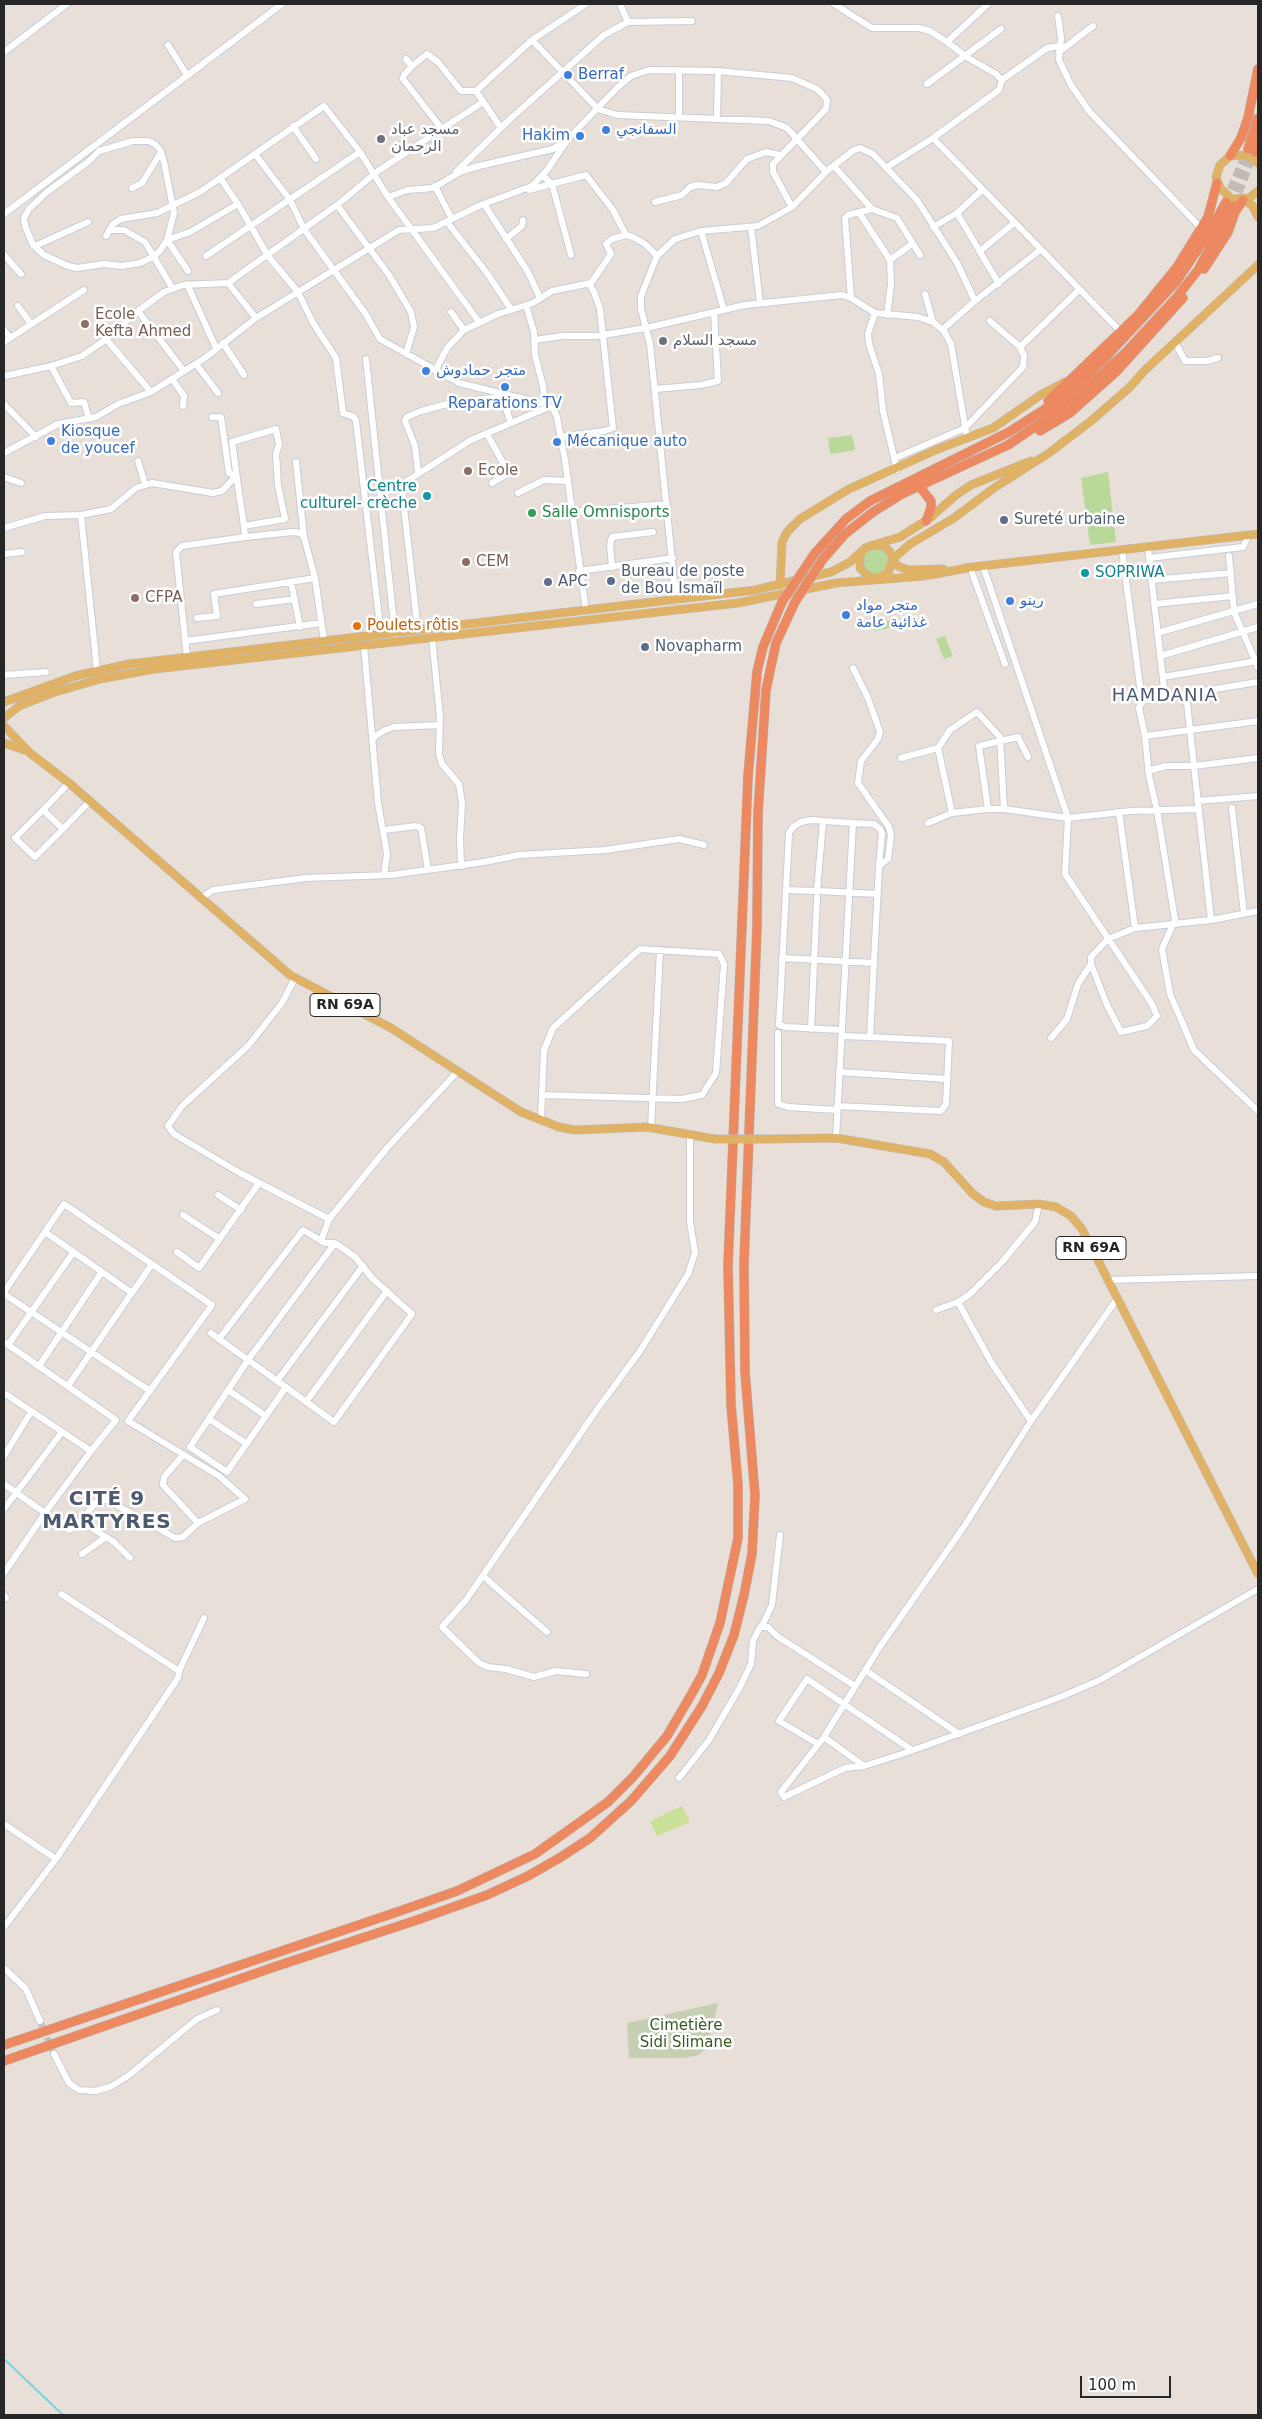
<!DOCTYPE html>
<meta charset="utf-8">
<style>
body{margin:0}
#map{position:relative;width:1262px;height:2419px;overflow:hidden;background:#e8dfd9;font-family:"DejaVu Sans",sans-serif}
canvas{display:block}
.frame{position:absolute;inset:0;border:5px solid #262626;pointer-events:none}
.scale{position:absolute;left:1080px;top:2376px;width:91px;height:22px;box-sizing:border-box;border:2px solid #262626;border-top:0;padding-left:6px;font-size:15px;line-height:18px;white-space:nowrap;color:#262626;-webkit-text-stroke:4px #fff;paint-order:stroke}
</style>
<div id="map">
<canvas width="1262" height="2419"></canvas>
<div class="frame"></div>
<div class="scale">100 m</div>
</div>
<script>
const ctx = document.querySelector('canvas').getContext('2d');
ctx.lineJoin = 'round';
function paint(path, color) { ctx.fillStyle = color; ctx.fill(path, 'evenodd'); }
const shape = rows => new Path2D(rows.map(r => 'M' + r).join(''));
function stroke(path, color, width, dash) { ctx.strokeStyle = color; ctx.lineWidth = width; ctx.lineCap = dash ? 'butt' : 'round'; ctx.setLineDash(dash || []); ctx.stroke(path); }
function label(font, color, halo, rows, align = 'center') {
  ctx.font = font + ' "DejaVu Sans","Noto Sans Arabic",sans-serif'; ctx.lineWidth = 5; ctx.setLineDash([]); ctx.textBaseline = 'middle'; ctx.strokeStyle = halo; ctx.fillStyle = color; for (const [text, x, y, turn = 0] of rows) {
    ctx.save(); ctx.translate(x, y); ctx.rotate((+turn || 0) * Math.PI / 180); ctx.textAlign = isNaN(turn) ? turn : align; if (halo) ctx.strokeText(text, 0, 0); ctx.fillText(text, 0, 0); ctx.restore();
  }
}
paint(shape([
 [852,435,855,450,830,454,828,438],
 [1108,472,1116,542,1090,545,1081,478],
 '862 561a13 13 0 1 1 26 0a13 13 0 1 1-26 0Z',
 [900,619,900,626,875,631,873,624],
 [945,636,953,656,944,659,936,639]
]), '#b9d99b');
paint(shape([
 [718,2003,710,2038,704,2051,696,2056,681,2058,629,2058,627,2023]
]), '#c5d0b2');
paint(shape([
 [682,1806,690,1822,657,1836,650,1821]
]), '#cbe097');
stroke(shape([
 [4,2359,63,2415]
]), '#76d3e0', 2);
stroke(shape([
 [40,2021,54,2054]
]), '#c1bab5', 6, [6, 3]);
stroke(shape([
 [1226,202,1248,150],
 [1233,205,1254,152]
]), '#c1bab5', 9, [9, 4.5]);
const minor = shape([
 [620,4,628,22],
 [834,4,872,28,919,28,930,31,947,42],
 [1058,16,1061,38,1059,60,1071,85,1089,111,1201,228],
 [532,40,598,109,617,115,769,121,787,128,826,172],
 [168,45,187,75],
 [4,52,67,4],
 [1059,52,1093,26],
 [406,59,412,66,404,75,403,79,442,129],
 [412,66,427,54,438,62,461,91,476,91],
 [1002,80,1047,48,1060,46],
 [927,84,1001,29],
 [679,116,679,70],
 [717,118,718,71],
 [293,126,316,159],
 [501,128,476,91,532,40,586,4],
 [933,138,1121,332],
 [133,141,149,141,156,145,160,150,164,162,174,213,167,240,160,251,153,257,140,263,122,266,104,264,77,268,68,266,44,255,33,245,25,226,24,218,29,209,47,192,88,162,99,151,133,141],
 [255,154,290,200,304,229,365,313,380,339,459,383,545,404,553,409,557,417,565,460,586,611],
 [834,166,872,209,897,218,920,255],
 [887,167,933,138,999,90,1002,80,996,74,968,58,947,42,988,4],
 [456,172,509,120,604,35,628,22,692,21],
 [543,176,552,184,571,255],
 [220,178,238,204,268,256,298,292,313,323,336,358,343,413,354,417,356,421,381,635],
 [435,186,452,219],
 [132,188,142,183,161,152],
 [529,190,586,175,613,210,626,235],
 [388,197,408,190,433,188,462,171,479,166,553,149,568,139,617,88,631,76,649,70,718,71,792,78,817,89,824,96,827,100,826,109,773,164,773,172,792,207,758,226,701,231,675,239,657,256,641,296,641,309,650,344,676,601],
 [655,202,682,195,690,187,697,185,717,187,726,183,747,159,766,152,780,155],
 [484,204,528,272,540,298],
 [337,205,389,275,411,312,414,327,406,354],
 [792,207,828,170,854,150,860,148,873,154,917,200,957,263,975,301,1040,250],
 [957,213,999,284],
 [4,214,282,4],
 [860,214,890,260,891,284,887,315],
 [447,222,487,273,511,309],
 [751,227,760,303],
 [933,227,957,213,982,190],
 [110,230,124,230,145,242,173,289],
 [701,231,724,310],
 [106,236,113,224,121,219,157,213,200,192,324,106,360,152,388,197,479,322],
 [506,239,522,226,523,220],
 [35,246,88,222],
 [980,251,1014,223],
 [4,255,21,274],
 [206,256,360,152],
 [890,260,912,244],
 [188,271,167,240,190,232,238,204],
 [228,283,256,318],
 [187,284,216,348],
 [925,294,933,322],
 [851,298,845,218,848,215,872,209],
 [526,305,534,332,535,355,543,386,545,404],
 [18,306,31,324],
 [138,311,184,371],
 [451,312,464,330],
 [875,313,918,317,933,322,944,331,951,344,967,438],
 [943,329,975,301],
 [4,330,10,338],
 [106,339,151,392],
 [535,340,562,336,597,336,646,328,745,305,842,295,851,298,875,313,868,333,869,344,879,374,883,411,897,470],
 [4,342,84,290],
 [1175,342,1185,361,1207,361,1218,358],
 [223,343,244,375],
 [1020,347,1079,290],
 [366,359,395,634],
 [196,364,218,393],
 [51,366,71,403,84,402,89,419],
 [435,371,447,348,464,330,498,314,533,303,552,291,591,283,611,254,606,244,612,239,626,235,633,237,645,244,657,256],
 [4,376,51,366,82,356,105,340,138,311,164,292,183,285,228,283,337,205,378,171,483,102],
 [172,379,184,396,183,406],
 [655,389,701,385,718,381,714,312],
 [502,397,511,423],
 [4,404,36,437],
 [487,434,507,470,504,476,492,483],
 [561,437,604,431,613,428,600,309,594,292,589,284],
 [4,453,58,424,96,417,118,404,151,392,205,358,256,318,399,230,433,228,481,205,532,186,547,170,566,142],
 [895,458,965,428,1023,367,1024,356,1020,347,990,321],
 [138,461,145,484],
 [296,462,304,537],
 [418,472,415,446,405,421,407,417,421,411,455,402,502,397,502,393],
 [4,477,21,483],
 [518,493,544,480,568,481],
 [572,512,667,504],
 [81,515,111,509,136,488,152,483,213,493,222,491,236,476,229,473,221,417,212,417],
 [244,526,285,519,278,485,276,454,279,445,276,429,232,442,238,486,244,526,245,537],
 [4,528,45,516,81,515,97,670],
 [1148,548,1165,697],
 [1122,550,1142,701,1139,708,1145,736,1149,776,1157,810,1175,920,1162,949,1170,994,1194,1050,1258,1111],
 [4,554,22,552],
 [1229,556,1234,612,1258,667],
 [1149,558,1243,547,1249,535],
 [983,566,1068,818,1131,811,1198,809],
 [612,567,610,545,612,537,653,532],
 [970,567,1005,664],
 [579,571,673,558],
 [1151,580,1231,573],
 [291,582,300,627],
 [256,604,295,599],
 [1154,604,1233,596],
 [197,618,217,616,214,594,315,578],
 [418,631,402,490,404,483,471,440,549,407],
 [1157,633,1258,604],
 [432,638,440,717,439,754,442,764,459,784,462,804,460,838,461,866],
 [185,641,321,623],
 [364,646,378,803,387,854,384,875],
 [1160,656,1258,627],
 [187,657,176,552,182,546,245,537,293,532,300,533,304,537,315,578,324,641],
 [4,675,46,672],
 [1163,677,1257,661],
 [1186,694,1211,920],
 [1142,701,1258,682],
 [1145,736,1258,721],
 [373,738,383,731,394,727,440,725],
 [938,748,952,813],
 [901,758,938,748,950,730,977,712,1000,737,1004,809],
 [1148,771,1166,766,1194,766,1258,758],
 [69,783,43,810,63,829,90,801],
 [1197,801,1258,796],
 [1232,808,1244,914],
 [988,809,979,746,1018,737,1028,757],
 [43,810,15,838,35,857,63,829],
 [1119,812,1135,928],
 [823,821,817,891,878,894],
 [928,823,952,813,988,809,1004,809,1068,818,1065,874,1152,1004,1157,1016,1147,1026,1121,1032,1107,1005,1091,964,1078,984,1067,1019,1051,1038],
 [384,830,416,826,421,828,428,870],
 [786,890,817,891],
 [201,898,213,890,306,878,391,875,484,862,519,855,605,850,679,839,704,845],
 [782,958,874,963],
 [1091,964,1091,957,1108,939,1135,928,1211,920,1258,911],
 [295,978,282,1003,248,1046,182,1106,168,1126,174,1134,240,1173,329,1219],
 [811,1029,817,897],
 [841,1030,786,1027,779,1025,789,833,793,827,801,822,811,820,853,823],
 [778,1033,778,1104,788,1107,837,1110],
 [841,1036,870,1037,879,866,888,859,891,835,889,827,858,783,861,761,878,739,880,732,868,698,853,668],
 [839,1072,947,1079],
 [837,1106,941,1111,946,1104,949,1041,870,1037],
 [541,1121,542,1095,544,1050,553,1028,640,949,719,954,724,964,716,1073,702,1095,681,1099,542,1095],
 [651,1128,660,950],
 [836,1138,853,823,874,824,880,829,882,833,879,866],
 [218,1195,241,1210],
 [183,1215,220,1239],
 [45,1232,132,1293,152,1264],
 [321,1241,329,1219,387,1148,458,1071],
 [177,1252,199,1268,259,1183],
 [1107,1280,1258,1276],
 [4,1292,64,1204,212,1305,128,1421,219,1476,245,1499,198,1523,183,1537,175,1538,106,1499,96,1502,81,1521,69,1530,4,1484],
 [4,1294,150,1391],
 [1117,1299,1031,1421,963,1528,879,1648,824,1737,781,1792,784,1797,845,1768,864,1766,905,1753,1058,1698,1100,1680,1258,1589],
 [958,1302,991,1362,1031,1421],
 [936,1310,958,1302,969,1295,1002,1262,1035,1222,1039,1204],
 [211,1333,219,1339,237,1352,334,1422,412,1314,372,1278,355,1257,335,1243,325,1243,303,1230,219,1339],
 [4,1342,116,1420,91,1451],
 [8,1345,73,1253],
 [39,1366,101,1273],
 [277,1381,363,1266],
 [68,1386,133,1291],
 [286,1387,227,1472,190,1447,248,1360,335,1243],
 [228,1390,266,1416],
 [4,1393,91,1451,45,1513,4,1573],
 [306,1402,387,1291],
 [209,1419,247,1444],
 [183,1455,164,1477,163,1485,198,1523],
 [4,1456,31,1412],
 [4,1509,62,1432],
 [83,1518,90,1527,114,1542,130,1558],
 [82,1554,106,1537],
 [483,1576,547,1632],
 [61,1594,179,1671],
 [4,1595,6,1598],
 [762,1626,772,1605,780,1535],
 [865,1670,959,1734],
 [586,1674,556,1671,534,1677,506,1669,488,1667,479,1663,442,1627,466,1600,596,1411,640,1351,688,1274,695,1253,690,1222,690,1134],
 [824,1737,864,1766],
 [818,1744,779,1721,807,1679,912,1750],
 [679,1778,709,1740,740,1687,751,1664,753,1641,760,1627,768,1627,777,1636,855,1686],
 [4,1824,56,1859,4,1927],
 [56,1859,178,1678,179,1671,204,1618],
 [4,1968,26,1989,40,2021],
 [54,2054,69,2083,79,2090,95,2091,110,2087,128,2076,197,2019,217,2010]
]);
const major = shape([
 [1258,163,1247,155,1230,156,1220,165,1216,177,1220,188,1232,199,1249,198,1258,191],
 [1243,200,1252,205,1258,217],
 [873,545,884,546,890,552,893,559,888,573,877,578,869,577,860,568,860,555,865,548,873,545,900,537,930,518,956,495,971,485,1031,461],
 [893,559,910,544,954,518,994,488,1049,453,1091,421,1130,387,1144,371,1258,265],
 [893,561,898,566,908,570,943,569],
 [964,568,1258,534],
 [780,585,782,542,787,532,800,519,849,489,938,449,993,428,1042,394,1065,382],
 [4,702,75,676,129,664,755,590,831,572,850,562,862,551],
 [4,718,19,706,52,693,100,679,155,669,738,603,836,583,924,576,968,568],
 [4,726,30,753,69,783,290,975,391,1028,521,1112,559,1127,575,1130,647,1127,715,1139],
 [4,743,24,750],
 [767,1139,836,1138,930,1154,944,1162,973,1194,984,1202,996,1206,1039,1204,1056,1207,1071,1216,1082,1229,1258,1574]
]);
const highway = shape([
 [1248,149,1258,118],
 [1255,152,1258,142],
 [1230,156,1241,138,1248,118,1258,69],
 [1204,269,1228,232,1235,212,1243,200],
 [1048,401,1138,315,1177,267,1208,217,1217,183],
 [1040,431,1070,413,1116,372,1183,298],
 [919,486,931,501,931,508,926,521],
 [815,553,846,519,870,501,1009,432,1056,402,1078,383,1104,359,1176,282,1210,231,1226,202],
 [823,559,845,534,873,512,902,494,1008,445,1067,405,1125,353,1176,298,1198,270,1233,206],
 [4,2045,397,1912,457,1891,535,1854,608,1802,633,1777,667,1736,691,1695,702,1675,720,1623,738,1538,738,1485,731,1405,728,1265,748,776,757,672,763,647,782,602],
 [4,2061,277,1966,417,1920,487,1895,528,1876,561,1857,590,1838,631,1801,670,1756,702,1706,719,1673,734,1635,744,1595,752,1554,755,1495,745,1372,744,1263,757,927,758,812,766,690,776,643,795,602]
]);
stroke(minor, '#c8cdd7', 8);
stroke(major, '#bebebe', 9);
stroke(highway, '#bebebe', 10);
stroke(minor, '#fff', 6);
stroke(major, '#e0b266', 8);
stroke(highway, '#ec8960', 9);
const majorBridge = shape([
 [715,1139,767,1139]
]);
const highwayBridge = shape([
 [782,602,815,553],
 [795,602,823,559]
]);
stroke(majorBridge, '#bebebe', 9, []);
stroke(highwayBridge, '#bebebe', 10, []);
stroke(majorBridge, '#e0b266', 8);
stroke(highwayBridge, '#ec8960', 9);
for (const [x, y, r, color] of [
 [568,75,5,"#3f7fe0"],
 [606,130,5,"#3f7fe0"],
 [580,136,5,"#3f7fe0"],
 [381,139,5,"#6b7280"],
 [85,324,5,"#8d6e63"],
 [663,341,5,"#6b7280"],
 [426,371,5,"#3f7fe0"],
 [505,387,5,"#3f7fe0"],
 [51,441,5,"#3f7fe0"],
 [557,442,5,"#3f7fe0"],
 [468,471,5,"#8d6e63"],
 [427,496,5,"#0f9aa8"],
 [532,513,5,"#2e9e5b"],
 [1004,520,5,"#5c6f8a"],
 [466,562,5,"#8d6e63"],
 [1085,573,5,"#0f9aa8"],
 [611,581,5,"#5c6f8a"],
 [548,582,5,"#5c6f8a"],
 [135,598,5,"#8d6e63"],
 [1010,601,5,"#3f7fe0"],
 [846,615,5,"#3f7fe0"],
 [357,626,5,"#e8710a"],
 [645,647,5,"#5c6f8a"]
]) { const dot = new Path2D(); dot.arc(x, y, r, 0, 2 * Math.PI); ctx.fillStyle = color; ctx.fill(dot); stroke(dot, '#fff', 2); }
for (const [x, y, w] of [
 [345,1005,70],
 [1091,1248,70]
]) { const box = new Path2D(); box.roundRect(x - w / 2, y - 11.5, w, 23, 4); ctx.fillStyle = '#fff'; ctx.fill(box); stroke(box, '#262626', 1); }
label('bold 14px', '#262626', null, [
 ["RN 69A",345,1005],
 ["RN 69A",1091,1248]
]);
label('15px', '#366cbe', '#fff', [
 ["Berraf",578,75],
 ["السفانجي",616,130],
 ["Hakim",570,136,"right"],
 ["متجر حمادوش",436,371],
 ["Reparations TV",505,404,"center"],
 ["Kiosque",61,432],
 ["de youcef",61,449],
 ["Mécanique auto",567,442],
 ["رينو",1020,601],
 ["متجر مواد",856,606],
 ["غذائية عامة",856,623]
], 'left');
label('15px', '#5b616d', '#fff', [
 ["مسجد عباد",391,130],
 ["الرحمان",391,147],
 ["مسجد السلام",673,341]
], 'left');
label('15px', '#785e54', '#fff', [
 ["Ecole",95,315],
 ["Kefta Ahmed",95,332],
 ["Ecole",478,471],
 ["CEM",476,562],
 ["CFPA",145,598]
], 'left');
label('15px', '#0d838f', '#fff', [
 ["Centre",417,487],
 ["culturel- crèche",417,504],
 ["SOPRIWA",1095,573,"left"]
], 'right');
label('15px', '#27864d', '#fff', [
 ["Salle Omnisports",542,513]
], 'left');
label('15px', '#4e5e75', '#fff', [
 ["Sureté urbaine",1014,520],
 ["Bureau de poste",621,572],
 ["de Bou Ismaïl",621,589],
 ["APC",558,582],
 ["Novapharm",655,647]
], 'left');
label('15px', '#c56008', '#fff', [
 ["Poulets rôtis",367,626]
], 'left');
label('15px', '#345a20', '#fff', [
 ["Cimetière",686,2026],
 ["Sidi Slimane",686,2043]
]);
ctx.letterSpacing = '1px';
label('18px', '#4d5871', '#fff', [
 ["HAMDANIA",1165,696]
]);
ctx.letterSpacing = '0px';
ctx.letterSpacing = '1px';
label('bold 20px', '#4d5871', '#fff', [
 ["CITÉ 9",107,1500],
 ["MARTYRES",107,1523]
]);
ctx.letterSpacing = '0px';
</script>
